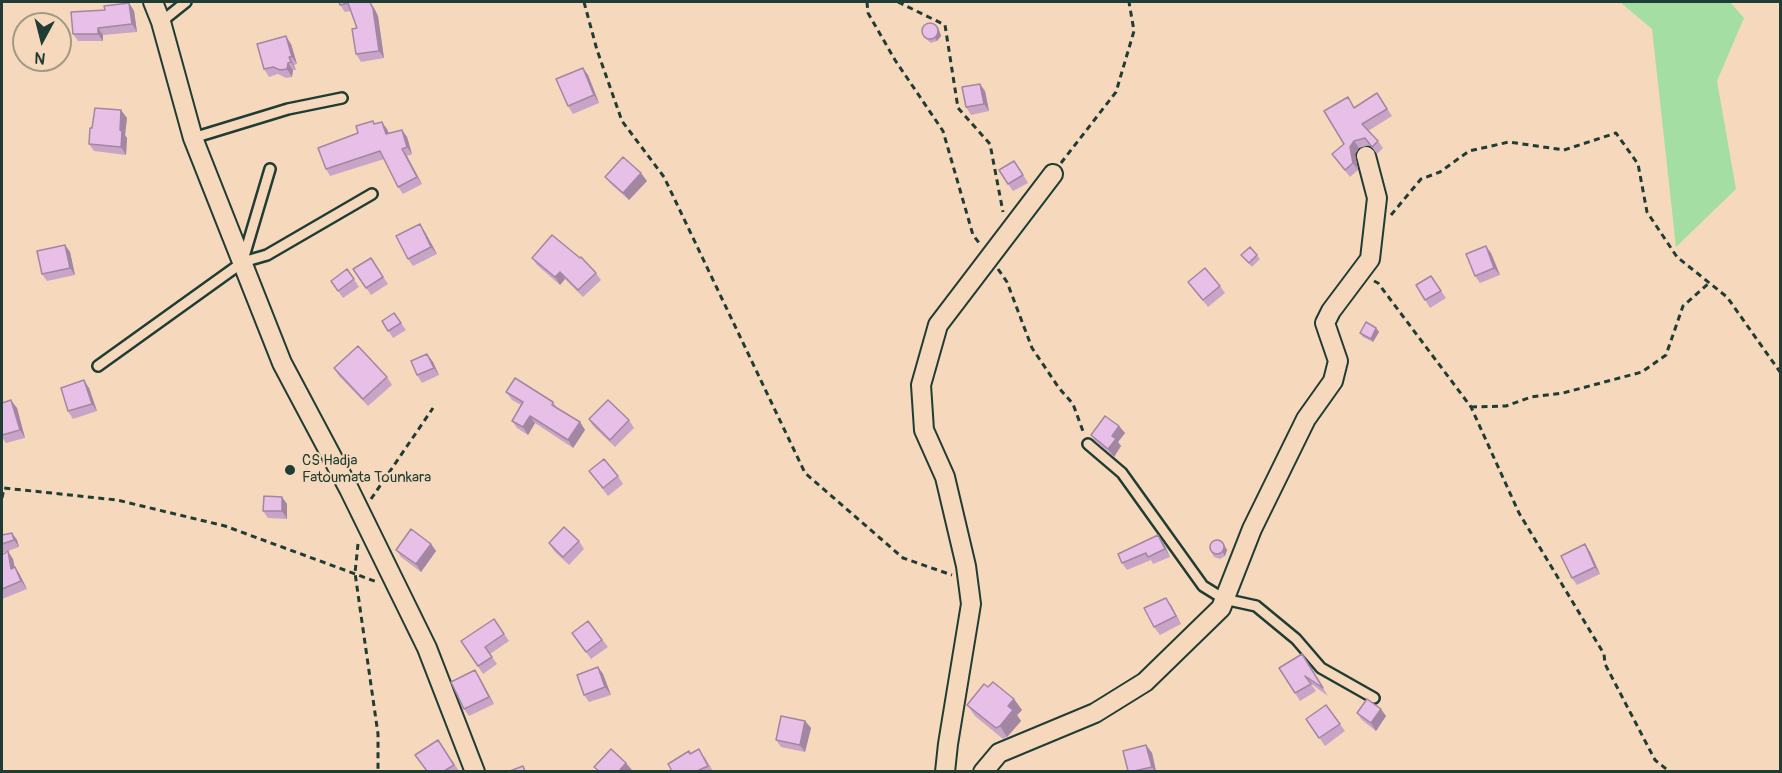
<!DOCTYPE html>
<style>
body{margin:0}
#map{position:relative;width:1782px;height:773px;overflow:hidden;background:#f6d8bc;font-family:Pangolin,sans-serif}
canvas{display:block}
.frame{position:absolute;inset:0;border:3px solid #1f3d34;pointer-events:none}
.north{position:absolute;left:12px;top:12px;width:60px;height:60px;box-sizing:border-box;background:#f6d8bc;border:2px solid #a09a86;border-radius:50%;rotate:187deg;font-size:16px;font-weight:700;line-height:24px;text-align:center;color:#1f3d34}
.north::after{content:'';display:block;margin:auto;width:21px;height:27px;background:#1f3d34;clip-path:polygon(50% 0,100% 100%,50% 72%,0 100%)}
</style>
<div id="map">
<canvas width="1782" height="773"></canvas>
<div class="frame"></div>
<div class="north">N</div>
</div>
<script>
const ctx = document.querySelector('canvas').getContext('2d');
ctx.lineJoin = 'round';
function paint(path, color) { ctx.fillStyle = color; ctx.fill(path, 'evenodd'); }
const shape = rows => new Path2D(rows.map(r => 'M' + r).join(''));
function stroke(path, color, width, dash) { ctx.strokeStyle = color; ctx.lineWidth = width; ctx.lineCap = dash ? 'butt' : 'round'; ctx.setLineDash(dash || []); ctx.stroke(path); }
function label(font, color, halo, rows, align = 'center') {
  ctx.font = font + ' Pangolin,sans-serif'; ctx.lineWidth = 4.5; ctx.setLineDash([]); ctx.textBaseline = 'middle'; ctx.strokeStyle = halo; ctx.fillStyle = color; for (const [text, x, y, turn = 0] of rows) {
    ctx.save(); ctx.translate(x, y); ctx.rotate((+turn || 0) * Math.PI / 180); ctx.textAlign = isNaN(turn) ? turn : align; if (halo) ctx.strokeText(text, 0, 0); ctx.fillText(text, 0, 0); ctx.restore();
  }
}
paint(shape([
 [1620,2,1730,2,1744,18,1717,81,1736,189,1676,247,1652,29]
]), '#a5dea2');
const service = shape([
 [161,22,186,2],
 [193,138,288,109,342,98],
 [243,260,270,169],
 [98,366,243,262,267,255,372,194],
 [1088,444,1122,473,1203,586,1224,599,1256,606,1296,639,1321,668,1374,698]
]);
const minor = shape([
 [153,2,161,22,193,138,282,363,349,489,427,648,475,772],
 [945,772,948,744,971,604,966,566,945,477,924,430,921,385,938,325,1053,174],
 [983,772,999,753,1095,713,1145,682,1221,608,1252,529,1306,419,1333,381,1338,361,1325,323,1331,311,1370,259,1377,198,1366,156]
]);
stroke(service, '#1f3d34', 14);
stroke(minor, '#1f3d34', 22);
stroke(shape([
 [584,2,597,50,622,121,664,177,805,473,903,558,952,575],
 [867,2,868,13,895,60,943,131,973,235,980,244],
 [898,2,945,25,958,108,990,144,1003,212],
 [1061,163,1116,92,1134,31,1129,2],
 [1391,215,1421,179,1440,172,1469,151,1509,142,1564,150,1616,133,1638,164,1647,212,1677,257,1727,297,1780,372],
 [998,269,1007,282,1032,348,1059,388,1073,404,1084,434],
 [1374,281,1378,283,1471,407,1519,513,1604,654,1605,664,1655,760,1670,772],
 [1471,407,1506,406,1531,397,1563,393,1642,372,1666,355,1683,306,1709,283],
 [2,498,4,488,117,500,225,526,377,582],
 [371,499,433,408],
 [358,544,355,573,378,734,378,772]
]), '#1f3d34', 3, [6, 4.5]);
stroke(service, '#f6d8bc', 9);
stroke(minor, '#f6d8bc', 18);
paint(shape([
 [339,2,374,8,378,16,384,58,361,62,356,54,357,28,351,11,345,12,340,5],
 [129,3,134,11,137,32,103,35,103,41,78,41,73,34,105,10],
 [939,30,941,36,937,41,931,43,926,39,923,36],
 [291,44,297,64,294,65,296,70,293,70,292,77,286,78,278,74,269,77,264,69],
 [583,68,588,75,599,103,573,114,568,106],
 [985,91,989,111,971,115,966,107],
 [1377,93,1392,116,1368,131,1378,141,1383,148,1377,154,1370,145,1359,148,1355,154,1358,170,1350,177,1332,154,1344,144,1354,107],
 [127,118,125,135,127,138,126,155,94,151,89,144],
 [375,124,387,129,389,133,402,130,407,137,412,154,407,156,422,184,403,194,398,187,384,159,330,176,326,169,358,133],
 [1019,168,1028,183,1013,191,1008,184],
 [605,177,647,181,629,200,611,184],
 [425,232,437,254,413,266,408,259],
 [65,245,70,252,75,275,47,281,42,274],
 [1491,253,1500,275,1480,283,1475,276],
 [1241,255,1257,255,1260,259,1252,267],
 [371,258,388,284,371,295,353,269],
 [532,258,580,258,596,273,601,280,583,297,565,279,560,285,537,265],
 [347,269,359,287,343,298,331,281],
 [1431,276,1446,298,1430,308,1416,285],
 [1188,282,1220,286,1225,293,1208,307],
 [394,313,406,330,393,338,382,321],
 [1376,328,1379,332,1373,342,1363,337,1360,333],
 [427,354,433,362,439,375,422,383,417,375],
 [334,368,387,377,392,385,368,406,339,376],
 [89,388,97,411,73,419,68,411],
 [506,392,553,402,558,409,580,422,585,430,573,448,535,423,528,435,517,428,512,421,521,405,512,400],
 [2,403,17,408,25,438,6,443,2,437],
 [589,420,629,420,634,428,615,447,594,427],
 [1119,426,1125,433,1118,442,1121,446,1114,457,1096,442,1091,435],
 [589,471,618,476,623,484,608,496],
 [282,497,287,504,287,519,268,518,263,511],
 [12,533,17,540,19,547,2,553,2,535],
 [579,541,584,549,569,565,554,551,549,543],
 [1222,541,1227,550,1225,556,1220,559,1214,557,1209,548],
 [1163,542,1170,557,1153,564,1151,560,1127,570,1122,563],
 [431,544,436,551,421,572,401,557,396,550],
 [1590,552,1600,574,1577,585,1572,578],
 [2,555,13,559,15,567,20,575,27,589,2,599],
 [1171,605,1181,624,1160,635,1154,627],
 [494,619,509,641,490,654,497,664,483,674,461,641],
 [588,621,608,647,591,659,572,633],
 [1302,654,1328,696,1310,683,1316,691,1300,701,1295,693],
 [598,667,603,674,611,695,589,702,584,695],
 [480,678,494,704,469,716,464,709],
 [988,687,1014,699,1022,710,1017,715,1021,721,1007,737,1003,739,975,716,967,705],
 [1326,705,1345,731,1325,746,1306,719],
 [1357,713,1386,716,1376,731,1362,720],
 [805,721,811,728,805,752,781,747,776,740],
 [438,740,459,771,427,771],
 [1146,745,1152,753,1156,771,1128,771],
 [689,751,690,754,704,756,713,771,672,771]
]), '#c8a4c7');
paint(shape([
 [370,2,374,8,378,16,384,58,379,51],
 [129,3,134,11,137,32,132,24],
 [937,26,939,30,941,36,937,41,935,37],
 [98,28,103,35,103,41,98,34],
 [286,36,291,44,297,64,292,57],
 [289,57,294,65,296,70,291,62],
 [288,63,293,70,292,77,287,69],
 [583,68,588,75,599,103,594,95],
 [980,84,985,91,989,111,984,104],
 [121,110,127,118,125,135,127,138,126,155,121,147,120,130],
 [382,122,387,129,391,141,386,134],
 [402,130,407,137,412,154,407,147],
 [1354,141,1359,148,1355,154,1358,170,1353,163,1350,147],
 [402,149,407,156,422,184,417,177],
 [641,173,647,181,629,200,623,193],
 [420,224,425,232,437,254,431,247],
 [65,245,70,252,75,275,70,268],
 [1486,246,1491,253,1500,275,1494,268],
 [560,272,565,279,560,285,555,277],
 [1376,328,1379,332,1373,342,1371,339],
 [427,354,433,362,439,375,434,368],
 [84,380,89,388,97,411,92,404],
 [11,400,17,408,25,438,20,430],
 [530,416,535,423,528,435,523,427],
 [580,422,585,430,573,448,568,440],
 [1119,426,1125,433,1118,442,1121,446,1114,457,1108,449,1112,436],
 [282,497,287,504,287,519,282,511],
 [12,533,17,540,19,547,14,540],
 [1158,535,1163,542,1170,557,1165,549],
 [1222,541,1227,550,1225,556,1223,553],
 [431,544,436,551,421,572,416,564],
 [1585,544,1590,552,1600,574,1595,567],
 [8,551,13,559,16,576,11,569],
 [15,567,20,575,27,589,21,581],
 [1166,598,1171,605,1181,624,1176,616],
 [598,667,603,674,611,695,605,687],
 [475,670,480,678,494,704,489,697],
 [1014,699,1022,710,1017,715,1021,721,1007,737,1000,726,1008,706],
 [1381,709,1386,716,1376,731,1371,723],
 [805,721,811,728,805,752,800,745],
 [1146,745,1152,753,1156,771,1155,771,1152,767],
 [626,763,632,770,631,771,619,771]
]), '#a286a2');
const building = shape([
 [339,2,370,2,373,9,379,51,356,54,352,29,357,28,348,3,340,5,339,2],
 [129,3,132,24,98,28,98,34,73,34,71,12,105,10,104,6,129,3],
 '922 31a8 8 0 1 1 16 0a8 8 0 1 1-16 0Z',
 [286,36,292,57,289,57,291,62,288,63,287,69,280,70,273,67,264,69,257,44,286,36],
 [583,68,594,95,568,106,556,79,583,68],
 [980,84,984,104,966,107,962,87,980,84],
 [1377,93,1387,109,1362,124,1378,141,1372,147,1365,138,1354,141,1350,147,1353,163,1345,170,1332,154,1344,144,1324,111,1348,97,1354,108,1377,93],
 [95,108,121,110,120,130,122,131,121,147,89,144,90,128,92,128,95,108],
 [373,121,374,124,382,122,386,134,402,130,407,147,402,149,417,177,398,187,380,151,326,169,318,148,358,133,356,126,373,121],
 [623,157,641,173,623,193,605,177,623,157],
 [1014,161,1023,175,1008,184,999,170,1014,161],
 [420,224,431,247,408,259,396,236,420,224],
 [552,235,580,258,581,257,596,273,578,290,560,272,555,277,532,258,552,235],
 [65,245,70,268,42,274,37,251,65,245],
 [1486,246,1494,268,1475,276,1466,254,1486,246],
 [1250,247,1257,255,1249,263,1241,255,1250,247],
 [371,258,383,277,366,288,353,269,371,258],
 [1205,268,1220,286,1203,300,1188,282,1205,268],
 [347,269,354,279,338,291,331,281,347,269],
 [1431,276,1441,291,1425,300,1416,285,1431,276],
 [394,313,401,323,388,331,382,321,394,313],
 [1366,322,1376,328,1371,339,1360,333,1366,322],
 [358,346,387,377,363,399,334,368,358,346],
 [427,354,434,368,417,375,411,361,427,354],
 [515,378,553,402,552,405,580,422,568,440,530,416,523,427,512,421,523,402,506,392,515,378],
 [84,380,92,404,68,411,61,388,84,380],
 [11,400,20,430,2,435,2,403,11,400],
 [608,400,629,420,610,440,589,419,608,400],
 [1105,416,1119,426,1112,436,1116,439,1108,449,1091,435,1105,416],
 [604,459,618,476,603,488,589,471,604,459],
 [264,496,282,497,282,511,263,511,264,496],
 [564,527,579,541,563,557,549,543,564,527],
 [411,529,431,544,416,564,396,550,411,529],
 [12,533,14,540,2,544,2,535,12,533],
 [1158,535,1165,549,1148,557,1146,553,1122,563,1118,554,1158,535],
 '1210 547a7 7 0 1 1 14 0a7 7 0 1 1-14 0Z',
 [1585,544,1595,567,1572,578,1561,556,1585,544],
 [8,551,11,569,15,567,21,581,2,589,2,555,8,551],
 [1166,598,1176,616,1154,627,1144,608,1166,598],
 [494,619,504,634,485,647,492,657,478,666,461,641,494,619],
 [588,621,602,640,586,652,572,633,588,621],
 [1302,654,1323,688,1305,676,1311,684,1295,693,1279,668,1302,654],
 [598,667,605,687,584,695,577,675,598,667],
 [475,670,489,697,464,709,451,682,475,670],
 [993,682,1014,699,1008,706,1013,710,1000,726,996,728,967,705,984,684,988,687,993,682],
 [1367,699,1381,709,1371,723,1357,713,1367,699],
 [1326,705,1340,724,1319,738,1306,719,1326,705],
 [781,716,805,721,800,745,776,740,781,716],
 [438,740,454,765,444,771,427,771,415,755,438,740],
 [1146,745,1152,767,1134,771,1128,771,1123,751,1146,745],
 [611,749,626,763,619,771,599,771,594,767,611,749],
 [699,749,708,766,697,771,672,771,668,764,689,751,690,754,699,749],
 [523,766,525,771,510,771,523,766]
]);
paint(building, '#e8bfe7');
stroke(building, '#a286a2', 1.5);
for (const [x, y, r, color] of [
 [290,470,6,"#1f3d34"]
]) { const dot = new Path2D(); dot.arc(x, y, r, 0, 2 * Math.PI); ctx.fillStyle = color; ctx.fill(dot); stroke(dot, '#f6d8bc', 2); }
label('15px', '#1f3d34', '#f6d8bc', [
 ["CS Hadja",302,461],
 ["Fatoumata Tounkara",302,478]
], 'left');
</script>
